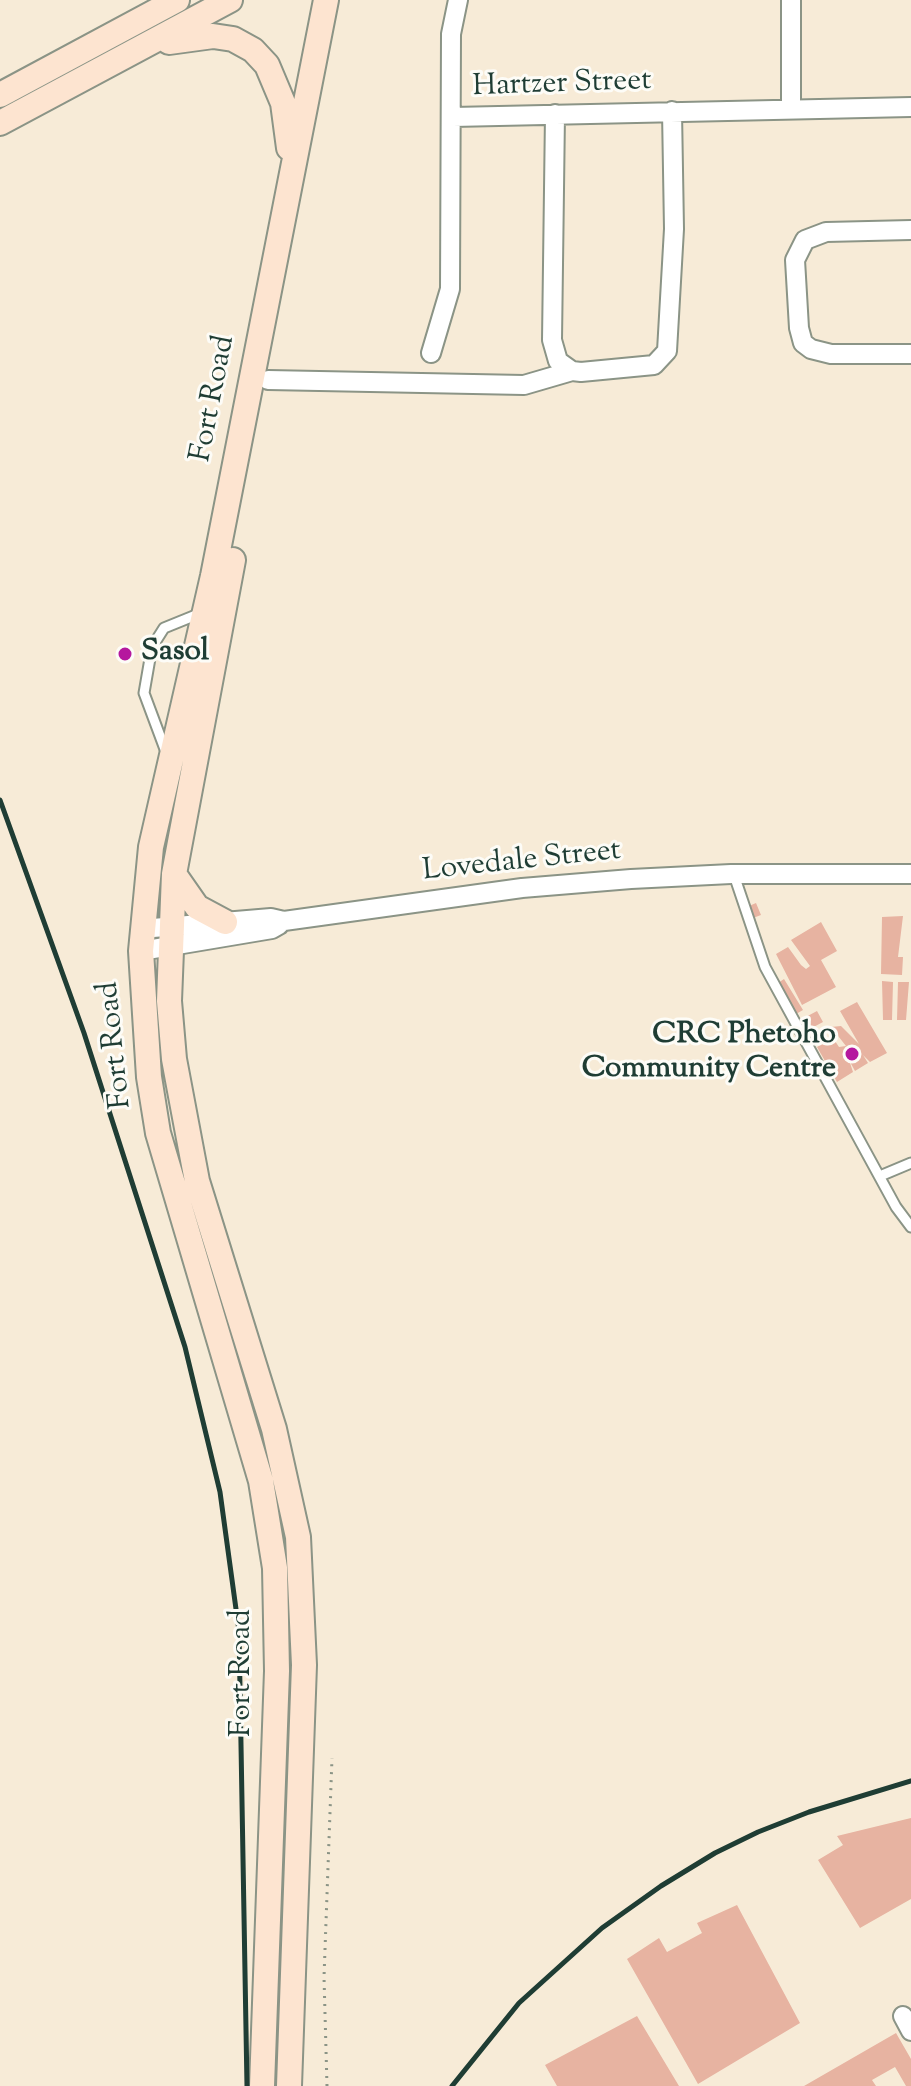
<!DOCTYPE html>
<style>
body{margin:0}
canvas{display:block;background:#f7ebd7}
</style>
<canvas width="911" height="2086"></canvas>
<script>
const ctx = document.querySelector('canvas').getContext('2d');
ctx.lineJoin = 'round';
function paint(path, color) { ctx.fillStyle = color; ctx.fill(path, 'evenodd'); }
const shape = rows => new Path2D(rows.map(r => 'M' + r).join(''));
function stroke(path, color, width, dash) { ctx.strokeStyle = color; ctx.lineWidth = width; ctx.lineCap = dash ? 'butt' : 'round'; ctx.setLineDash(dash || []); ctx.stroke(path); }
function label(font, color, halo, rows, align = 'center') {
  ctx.font = font + ' "Sorts Mill Goudy",serif'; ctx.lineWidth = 6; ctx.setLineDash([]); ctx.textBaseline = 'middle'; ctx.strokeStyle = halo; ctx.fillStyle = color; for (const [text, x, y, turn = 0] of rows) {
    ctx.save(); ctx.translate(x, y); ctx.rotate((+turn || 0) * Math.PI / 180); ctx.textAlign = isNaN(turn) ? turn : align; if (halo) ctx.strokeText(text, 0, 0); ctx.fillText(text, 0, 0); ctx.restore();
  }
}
paint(shape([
 [756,903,761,915,753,918,749,906],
 [903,916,898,957,903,957,902,975,881,974,882,917],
 [821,922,837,951,821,960,836,987,802,1005,776,954,788,947,801,965,806,969,810,966,791,940],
 [784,979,803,1010,796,1014,778,983],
 [882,981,893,982,892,1020,883,1020],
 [898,982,909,982,906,1020,897,1020],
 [857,1002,887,1053,870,1062,863,1055,868,1063,855,1071,849,1060,853,1072,837,1082,817,1047,833,1038,839,1047,846,1046,831,1027,841,1026,859,1044,840,1011],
 [817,1011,823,1022,808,1030,802,1019],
 [911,1818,911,1899,860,1928,818,1860,843,1845,837,1836],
 [737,1905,800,2023,698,2084,627,1959,659,1938,667,1952,702,1933,697,1923],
 [637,2016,679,2086,557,2086,545,2065],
 [896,2033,911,2059,911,2086,906,2086,895,2067,872,2080,876,2086,804,2086]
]), '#e7b3a1');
const lane = shape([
 [166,752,144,693,152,647,164,628,201,613],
 [734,875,765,967,896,1207,911,1227],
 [880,1176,911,1163]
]);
const street = shape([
 [791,109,791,0],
 [555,114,552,340,558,361,572,371,581,372,654,365,667,351,674,229,672,111],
 [453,117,911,107],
 [911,230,826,232,805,240,795,260,799,328,803,343,811,349,831,354,911,354],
 [431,353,450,289,451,34,458,0],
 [268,380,524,385,572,371],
 [141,929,271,918,284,921,522,888,631,879,731,874,911,874],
 [141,951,272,929,279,925],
 [903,2016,911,2031]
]);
const secondary = shape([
 [169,42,213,36,233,39,253,50,267,65,283,103,289,148],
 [0,95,177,0],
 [0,123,230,0],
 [233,560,174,874,169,1001,174,1059,197,1181,274,1429,298,1537,304,1665,289,2086],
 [174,874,197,907,225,922],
 [262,2086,277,1671,275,1568,261,1481,158,1133,149,1077,141,951,151,847,213,576,326,0]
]);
stroke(lane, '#8b9486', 13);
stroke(street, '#8b9486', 22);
stroke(secondary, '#8b9486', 28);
stroke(shape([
 [327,2086,324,1977,332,1758]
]), '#8b9486', 3, [2, 6]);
stroke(lane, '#fff', 9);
stroke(street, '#fff', 18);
stroke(secondary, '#fde4d0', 24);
stroke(shape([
 [0,800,84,1033,185,1347,220,1492,239,1631,247,2086],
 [452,2086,519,2003,602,1928,661,1886,715,1853,758,1832,809,1812,911,1781]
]), '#1f3d34', 5);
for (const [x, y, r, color] of [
 [125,654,8,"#b5179e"],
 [852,1054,8,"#b5179e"]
]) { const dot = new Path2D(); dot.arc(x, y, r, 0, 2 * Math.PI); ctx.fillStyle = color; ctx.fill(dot); stroke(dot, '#fdfcf7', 3); }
label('30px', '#1f3d34', '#fdfcf7', [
 ["Hartzer Street",562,86,-2],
 ["Fort Road",215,399,-79],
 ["Lovedale Street",522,863,-6],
 ["Fort Road",117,1045,-96],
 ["Fort Road",244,1673,-90]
]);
label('bold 30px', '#1f3d34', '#fdfcf7', [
 ["Sasol",141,654],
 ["CRC Phetoho",836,1037,"right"],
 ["Community Centre",836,1071,"right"]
], 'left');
</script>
